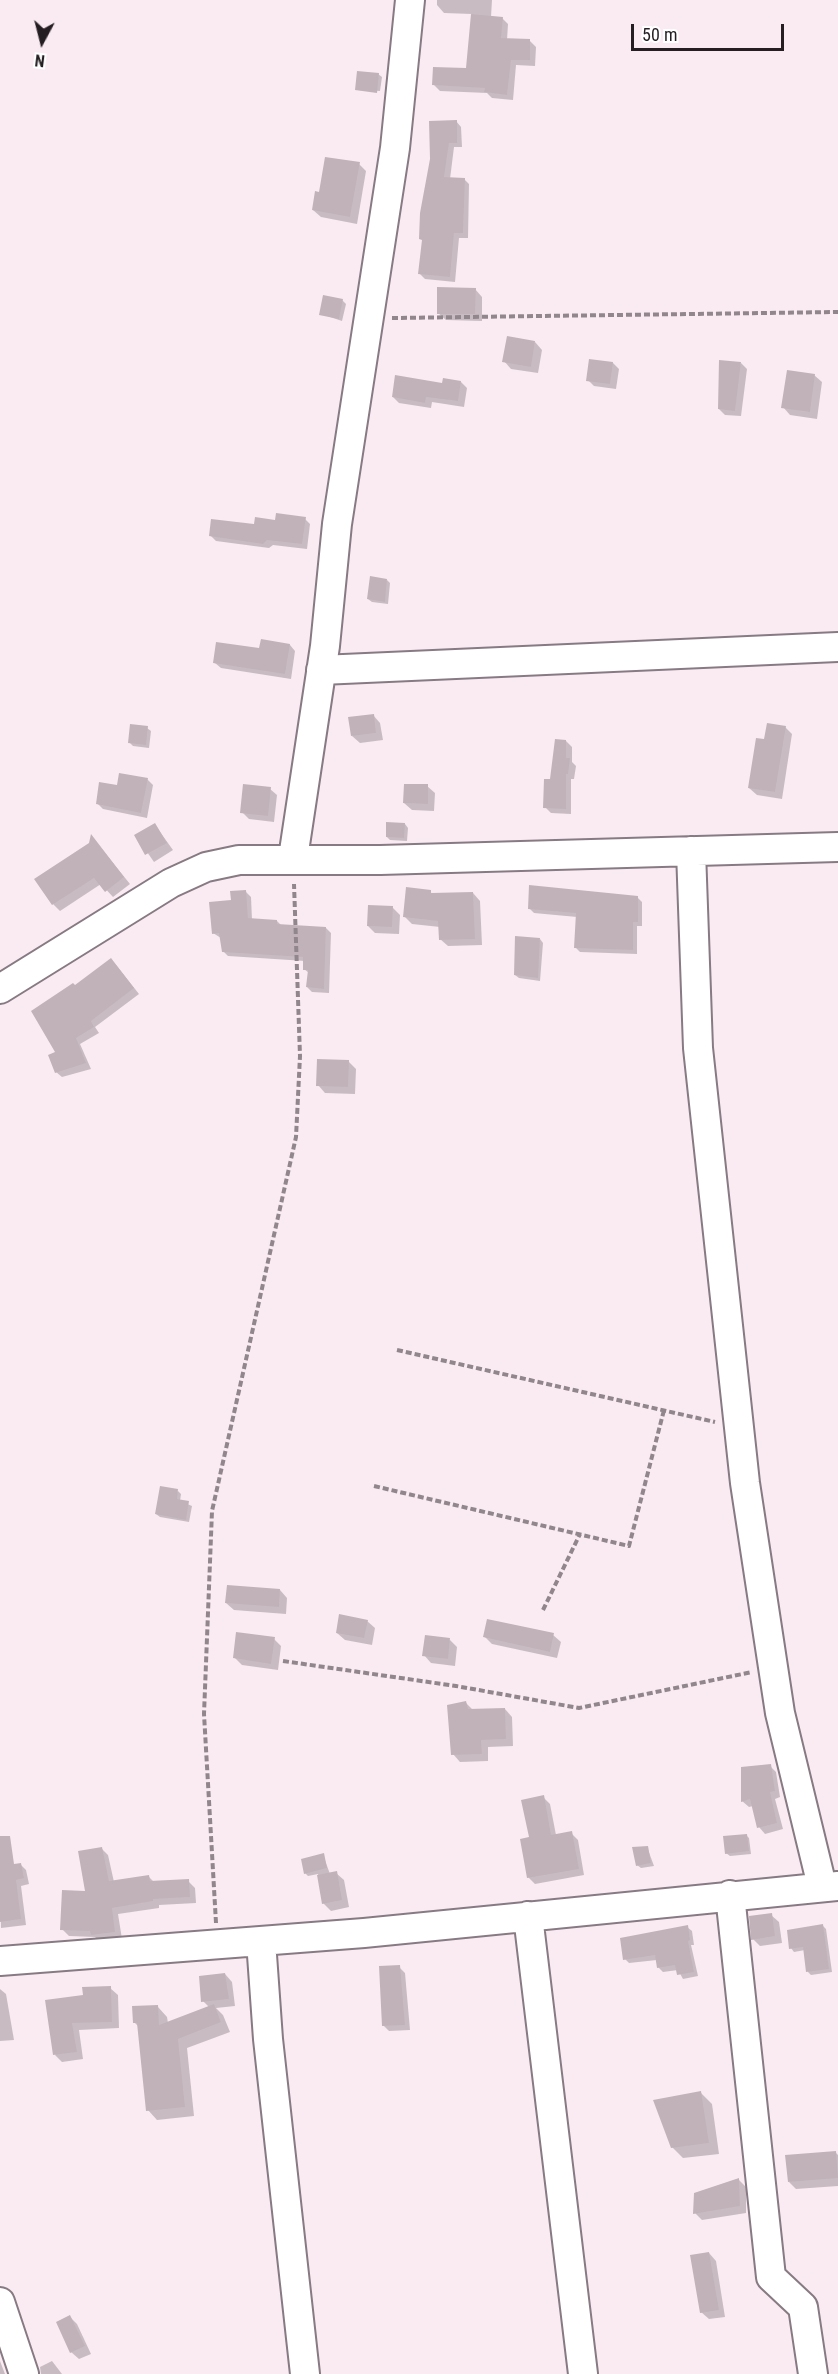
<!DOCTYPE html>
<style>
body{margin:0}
#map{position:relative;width:838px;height:2374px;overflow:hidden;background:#faebf3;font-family:"Roboto Condensed",sans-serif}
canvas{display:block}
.north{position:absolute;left:12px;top:12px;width:60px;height:60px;-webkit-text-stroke:4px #fff;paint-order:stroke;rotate:187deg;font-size:16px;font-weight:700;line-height:24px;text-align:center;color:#241e22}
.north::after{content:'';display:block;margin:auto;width:21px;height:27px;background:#241e22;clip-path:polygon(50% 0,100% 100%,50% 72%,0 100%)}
.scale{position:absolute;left:631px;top:24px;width:153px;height:27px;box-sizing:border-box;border:3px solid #241e22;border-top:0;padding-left:8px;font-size:18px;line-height:21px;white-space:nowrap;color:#241e22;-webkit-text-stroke:4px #fff;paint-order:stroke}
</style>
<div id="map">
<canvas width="838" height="2374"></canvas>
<div class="north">N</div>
<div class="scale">50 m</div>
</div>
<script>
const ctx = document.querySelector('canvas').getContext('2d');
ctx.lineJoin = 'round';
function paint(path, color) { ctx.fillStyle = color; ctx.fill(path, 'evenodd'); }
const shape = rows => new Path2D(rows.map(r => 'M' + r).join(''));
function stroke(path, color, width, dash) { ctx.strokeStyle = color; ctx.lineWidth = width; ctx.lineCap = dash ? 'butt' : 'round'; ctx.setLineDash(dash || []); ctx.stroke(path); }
paint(shape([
 [437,0,492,0,491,17,502,18,508,24,507,40,530,41,536,47,535,66,516,65,513,100,492,98,487,93,440,91,434,85,468,70,472,14,444,13,437,5],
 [378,74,382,77,380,91,357,90],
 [456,121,461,127,462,147,454,147,450,179,464,179,469,184,468,238,459,238,455,282,425,279,419,273,423,241,422,213],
 [359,164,366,171,357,224,321,217,313,210,321,193],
 [475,289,482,297,482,321,446,320,438,313],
 [342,300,346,304,342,321,321,314],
 [535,342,542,350,538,373,511,369,504,361],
 [613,363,619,369,616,389,594,386,588,380],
 [741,363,747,369,741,416,725,415,719,409],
 [814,375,822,382,817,419,790,415,783,407],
 [461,382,467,388,464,407,432,402,431,408,399,403,393,397],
 [305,519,310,524,307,549,273,545,269,548,216,541,210,535],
 [387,580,390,583,388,604,372,602,368,599],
 [290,645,295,651,291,679,221,668,215,663,261,650],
 [373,715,380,723,383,740,360,743,352,736],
 [785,727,792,734,782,799,757,795,749,788,765,741],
 [147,728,151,731,149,748,133,746,130,743],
 [566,741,572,747,572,762,576,766,574,779,571,779,571,814,551,813,545,807],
 [147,779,153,785,147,818,103,809,97,803,118,787],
 [427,786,435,793,434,811,412,810,404,803],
 [270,789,277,795,274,822,249,819,242,812],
 [405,824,408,828,407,841,390,840,387,837],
 [155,825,173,850,154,862,136,836],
 [92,837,130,884,113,897,101,884,60,911,53,904,91,844],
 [246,892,251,897,252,920,277,921,282,926,326,928,331,933,329,993,312,992,307,987,309,973,304,969,305,961,228,956,223,951,221,938,213,933,232,901],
 [430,892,433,894,473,893,480,901,482,945,448,946,440,939,440,927,412,924,405,917],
 [637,897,642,902,642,926,637,926,637,954,580,952,576,948,577,917,534,913,530,909],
 [392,907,400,915,399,934,375,933,368,926],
 [540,939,543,943,540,981,519,978,515,975],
 [116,965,139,994,95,1027,99,1033,80,1044,91,1069,62,1077,56,1072,57,1053,75,987],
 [348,1061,356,1069,355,1094,325,1093,318,1085],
 [178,1491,181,1494,180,1501,192,1506,189,1522,160,1517,156,1514],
 [280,1590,287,1598,286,1614,234,1610,226,1603],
 [367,1621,375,1628,372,1645,345,1640,337,1633],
 [553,1635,561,1642,557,1658,492,1644,485,1637],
 [274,1639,281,1646,278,1670,242,1665,235,1658],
 [450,1640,457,1647,455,1666,431,1663,424,1655],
 [466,1703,473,1710,505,1709,512,1717,513,1746,488,1747,488,1761,460,1762,453,1754],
 [770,1766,776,1772,780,1797,775,1799,783,1829,765,1834,759,1827,753,1806,749,1807,742,1801],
 [543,1797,550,1804,556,1835,571,1833,578,1840,584,1875,535,1884,528,1877,531,1838],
 [746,1835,749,1838,751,1854,730,1856,726,1853],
 [647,1847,654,1866,641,1868,637,1865],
 [101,1848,108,1855,114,1882,149,1877,154,1882,188,1881,195,1888,196,1903,159,1905,159,1908,118,1914,122,1939,99,1941,95,1937,69,1936,62,1929,87,1893],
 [323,1855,330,1874,336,1873,344,1880,349,1907,331,1911,323,1903,318,1874,308,1876,305,1873],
 [20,1864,26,1870,29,1884,21,1886,26,1925,1,1928,0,1868],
 [771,1915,779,1922,782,1943,760,1946,753,1939],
 [823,1926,826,1929,832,1972,811,1975,808,1972,805,1950,794,1952,791,1948],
 [687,1927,692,1931,694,1945,691,1945,698,1976,683,1979,678,1970,663,1972,658,1967,657,1960,629,1963,625,1959],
 [399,1967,405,1973,410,2030,389,2031,383,2025],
 [225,1974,232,1982,235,2006,216,2008,223,2015,230,2032,187,2048,194,2116,157,2120,148,2110,139,2027,134,2022,158,2007,167,2017,168,2023,209,2007,203,2001],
 [110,1988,118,1995,119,2028,79,2030,83,2059,62,2062,55,2055,84,1996],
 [0,1989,6,1994,14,2040,0,2041],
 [701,2093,712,2104,719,2154,683,2158,672,2147],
 [836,2153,838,2155,838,2186,796,2189,789,2182],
 [739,2180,746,2187,746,2213,702,2220,695,2213],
 [709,2253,716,2261,725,2317,709,2319,701,2312],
 [70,2317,77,2324,91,2354,79,2359,71,2352],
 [0,2361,5,2374,0,2374],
 [52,2361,62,2374,41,2374,40,2367]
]), '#0003');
paint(shape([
 [471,14,503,17,501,38,530,39,530,60,511,60,507,95,484,92,485,88,432,85,433,67,466,68],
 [357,71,379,73,377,93,355,90],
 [457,120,457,143,449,143,444,177,465,178,463,233,454,233,450,277,418,274,422,240,419,239,420,213,430,159,429,121],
 [325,157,360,162,350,217,312,210,315,191,319,192],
 [437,287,476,288,475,314,437,314],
 [323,295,343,299,339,319,319,315],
 [507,336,535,341,531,367,502,362],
 [589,359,613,362,610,384,586,381],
 [719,360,741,362,735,411,718,409],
 [787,370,815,374,810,412,781,408],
 [395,375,442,383,443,378,461,381,458,401,426,397,425,403,392,397],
 [276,513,306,517,302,544,267,540,263,544,209,536,211,519,254,524,255,517,275,520],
 [370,576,387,579,385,602,367,599],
 [261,639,290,644,285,674,213,663,216,642,259,648],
 [374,714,376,733,351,736,348,717],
 [767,723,786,726,775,792,748,788,756,738,764,739],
 [130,724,148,726,146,745,128,743],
 [555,739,566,740,566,758,570,758,568,774,566,774,566,809,543,808,544,779,550,779],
 [119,773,148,778,141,813,96,804,99,782,117,785],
 [243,784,271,787,268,816,240,813],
 [404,784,428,784,428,804,403,803],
 [386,822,405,823,404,838,386,837],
 [155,823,167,843,145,855,134,835],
 [91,834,124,877,105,892,94,878,52,905,34,879,89,843],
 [529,885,638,896,638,922,633,922,633,950,574,948,576,913,528,909],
 [406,887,431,890,431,893,473,892,475,939,439,940,438,921,403,917],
 [246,890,248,918,277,920,277,924,326,927,324,989,306,987,308,970,303,970,303,957,222,952,219,933,212,934,209,902,231,900,230,891],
 [368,905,393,906,392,927,367,926],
 [515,936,540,938,538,978,514,975],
 [111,958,134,988,91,1021,94,1027,76,1038,86,1063,55,1073,48,1055,55,1052,31,1011,73,983,75,985],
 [317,1059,349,1060,348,1087,316,1086],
 [160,1486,178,1489,177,1499,189,1501,186,1520,155,1514],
 [227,1585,280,1589,279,1607,225,1603],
 [339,1614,368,1620,364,1638,336,1633],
 [487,1619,554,1633,550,1652,483,1637],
 [236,1632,275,1637,271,1664,233,1658],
 [425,1635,450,1638,448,1659,422,1656],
 [466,1701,468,1709,505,1708,506,1739,481,1740,482,1754,451,1755,447,1705],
 [771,1764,775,1791,770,1792,777,1823,757,1828,750,1799,741,1802,741,1767],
 [544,1795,551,1835,572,1831,579,1869,527,1878,520,1839,529,1837,521,1800],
 [747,1834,749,1851,725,1854,723,1836],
 [0,1836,10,1836,14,1864,21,1863,24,1878,16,1880,21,1919,0,1922],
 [648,1846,651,1863,636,1866,632,1847],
 [102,1847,109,1881,149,1875,150,1881,189,1879,190,1897,153,1899,153,1901,112,1908,115,1932,91,1935,90,1931,60,1930,62,1890,85,1891,78,1851],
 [324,1853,327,1868,304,1874,301,1859],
 [337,1871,342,1900,322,1904,317,1875],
 [772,1913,775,1936,751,1940,749,1916],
 [823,1924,829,1969,806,1972,803,1947,789,1949,787,1930],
 [688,1925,690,1940,688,1941,694,1972,677,1975,675,1965,657,1968,655,1955,623,1960,620,1938],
 [400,1965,405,2025,382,2026,379,1966],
 [225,1973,229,1999,201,2002,199,1976],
 [111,1986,112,2022,72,2023,77,2052,53,2055,45,2000,83,1995,82,1987],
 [214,2004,221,2022,178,2039,185,2107,146,2111,137,2023,133,2023,132,2006,158,2005,159,2025],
 [701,2091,709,2143,671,2148,653,2100],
 [836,2151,838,2178,788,2182,785,2155],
 [739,2178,740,2206,693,2214,694,2193],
 [709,2252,719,2310,700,2313,690,2255],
 [70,2315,85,2346,70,2353,56,2322]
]), '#c1b2ba');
const minor = shape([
 [321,670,838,647],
 [691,851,698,1048,745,1483,780,1713,822,1886],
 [293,858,325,646,337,524,395,148,410,0],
 [0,989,171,883,206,867,239,860,380,860,838,847],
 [730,1895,771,2277,803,2307,813,2374],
 [528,1916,583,2374],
 [261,1941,268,2039,305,2374],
 [0,1961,364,1933,838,1886],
 [0,2302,24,2374]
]);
stroke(minor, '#877a82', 32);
stroke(shape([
 [392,318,838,312],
 [397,1350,715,1422],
 [374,1486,629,1546,664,1410],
 [543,1610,580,1534],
 [283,1661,456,1686,579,1708,752,1672],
 [216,1923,204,1714,212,1511,296,1137,300,1056,294,884]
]), '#91868c', 4, [6, 3]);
stroke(minor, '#fff', 28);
</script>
